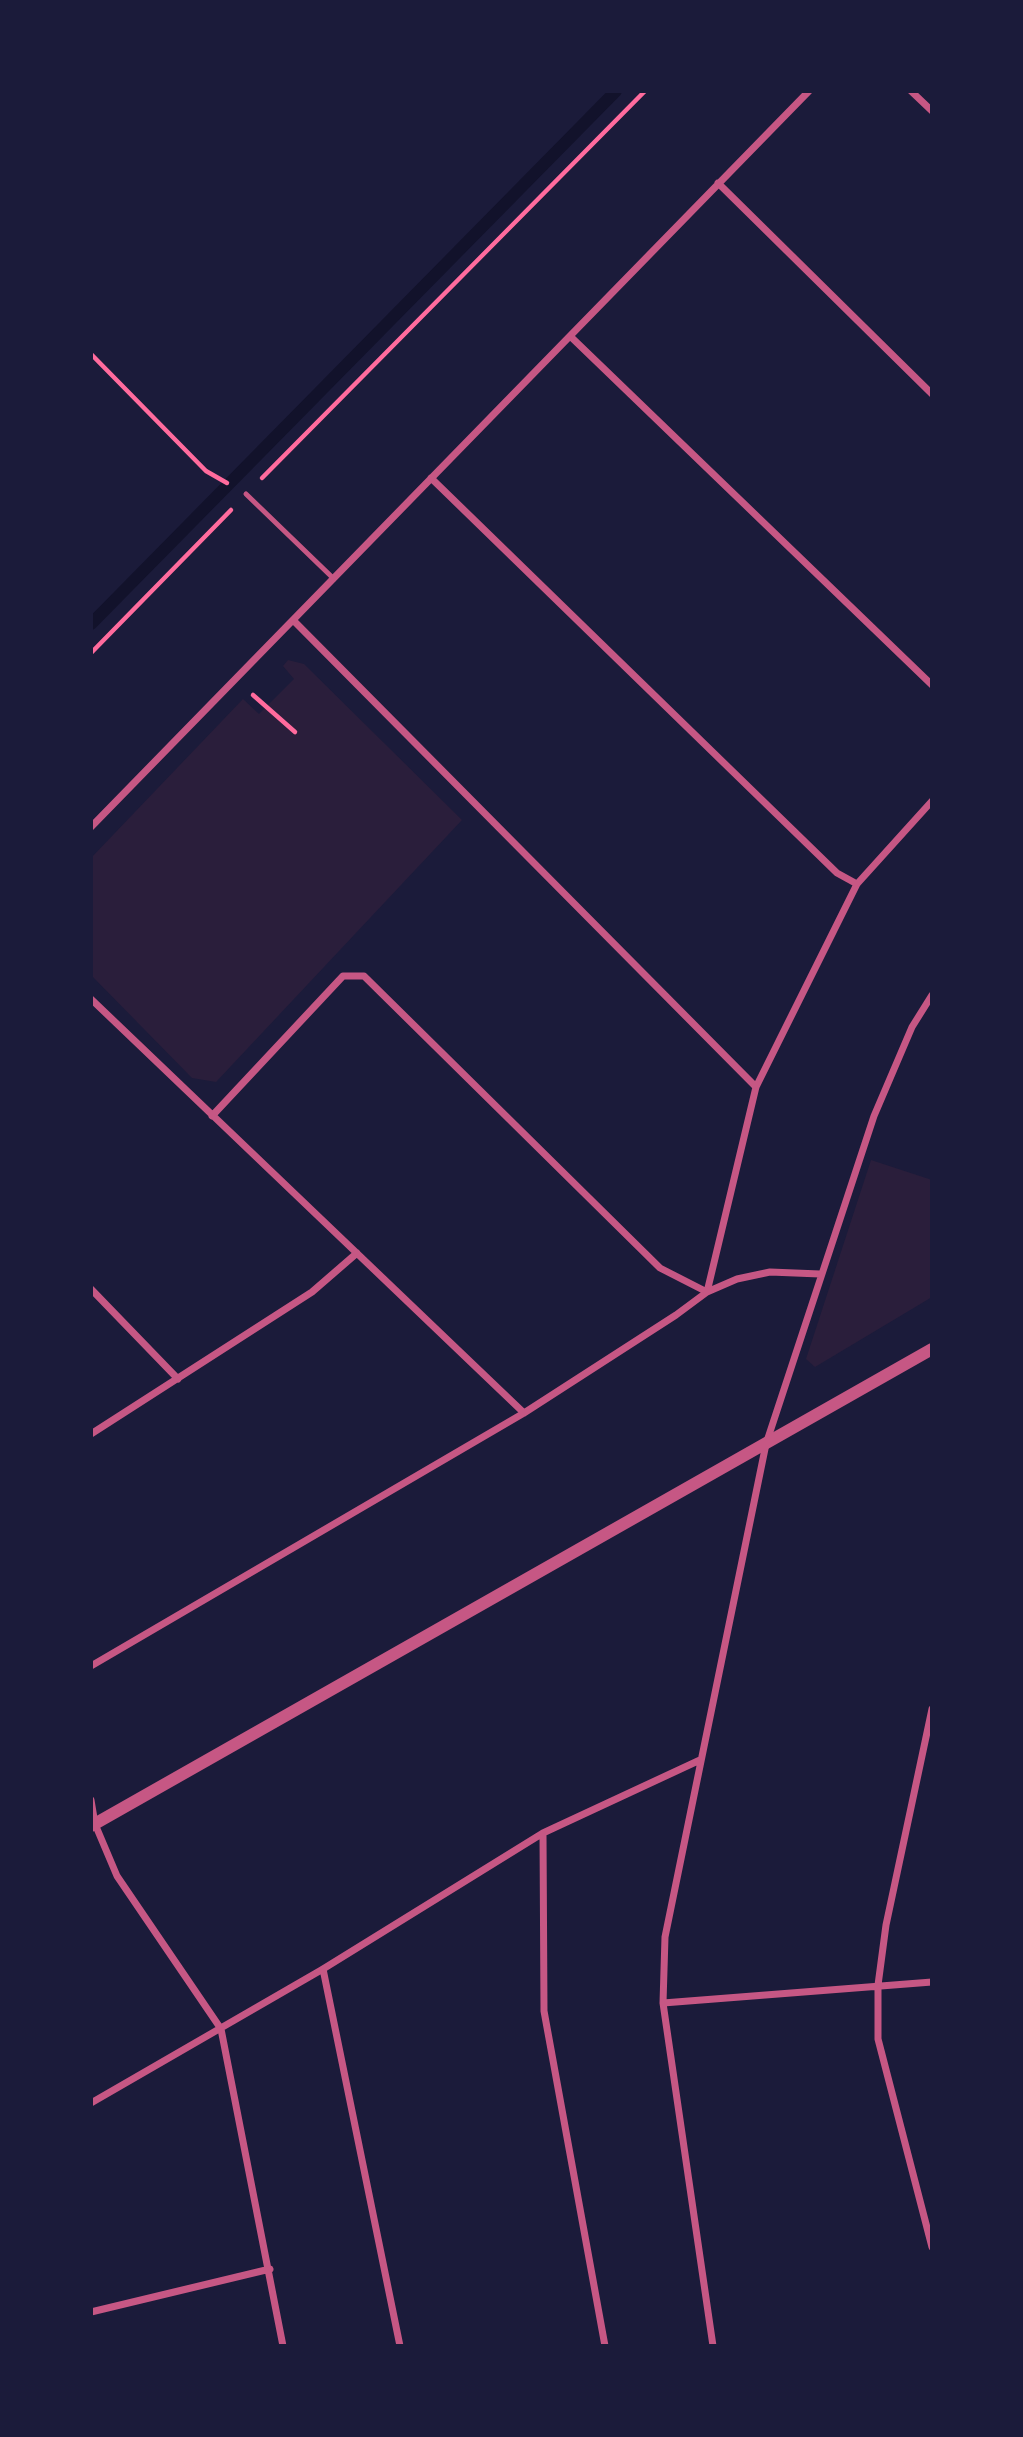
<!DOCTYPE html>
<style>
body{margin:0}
#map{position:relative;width:1023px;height:2437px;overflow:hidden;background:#1b1b3a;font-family:Quicksand,sans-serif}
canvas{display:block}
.frame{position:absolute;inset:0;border:93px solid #1b1b3a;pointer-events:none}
</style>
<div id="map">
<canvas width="1023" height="2437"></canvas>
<div class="frame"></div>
</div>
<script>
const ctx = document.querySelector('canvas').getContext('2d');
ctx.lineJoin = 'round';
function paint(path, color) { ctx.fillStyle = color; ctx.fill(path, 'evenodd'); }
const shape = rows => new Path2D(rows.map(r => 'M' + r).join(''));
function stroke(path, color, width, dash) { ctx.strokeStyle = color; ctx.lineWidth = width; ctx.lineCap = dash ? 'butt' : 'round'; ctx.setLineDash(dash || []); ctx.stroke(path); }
paint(shape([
 [288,660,304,664,462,820,216,1082,192,1078,91,975,91,858,243,699,259,714,294,679,283,666],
 [871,1160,932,1180,932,1297,815,1367,806,1359]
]), '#2a1e3b');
stroke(shape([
 [91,624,616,91]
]), '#12122b', 12);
stroke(shape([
 [91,354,206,471,227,483],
 [262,478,645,91],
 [91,653,231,510],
 [253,695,295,732]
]), '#ff6b9d', 4.5);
stroke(shape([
 [246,494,334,579]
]), '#c65784', 5);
stroke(shape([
 [911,91,932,111],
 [718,183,932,394],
 [570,336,932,685],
 [431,478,837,873,857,884],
 [293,620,756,1087],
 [91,827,809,91],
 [91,999,524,1413],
 [212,1116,343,976,364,976,660,1268,707,1292,756,1087,857,884,932,801],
 [91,1289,178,1379],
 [91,1434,312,1292,357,1253],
 [91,1666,524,1413,676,1315,707,1292,737,1279,770,1272,820,1274],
 [932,1709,886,1925,878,1985,878,2039,932,2247],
 [91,1800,95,1824,117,1876,221,2029,283,2346],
 [543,1833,700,1760],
 [323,1969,400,2346],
 [663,2003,932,1982],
 [91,2103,323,1969,543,1833,544,2011,605,2346],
 [91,2312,270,2269],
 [713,2346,663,2003,665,1937,766,1444,874,1116,912,1027,932,995]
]), '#c65784', 7);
stroke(shape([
 [91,1826,932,1349]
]), '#c65784', 12);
</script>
